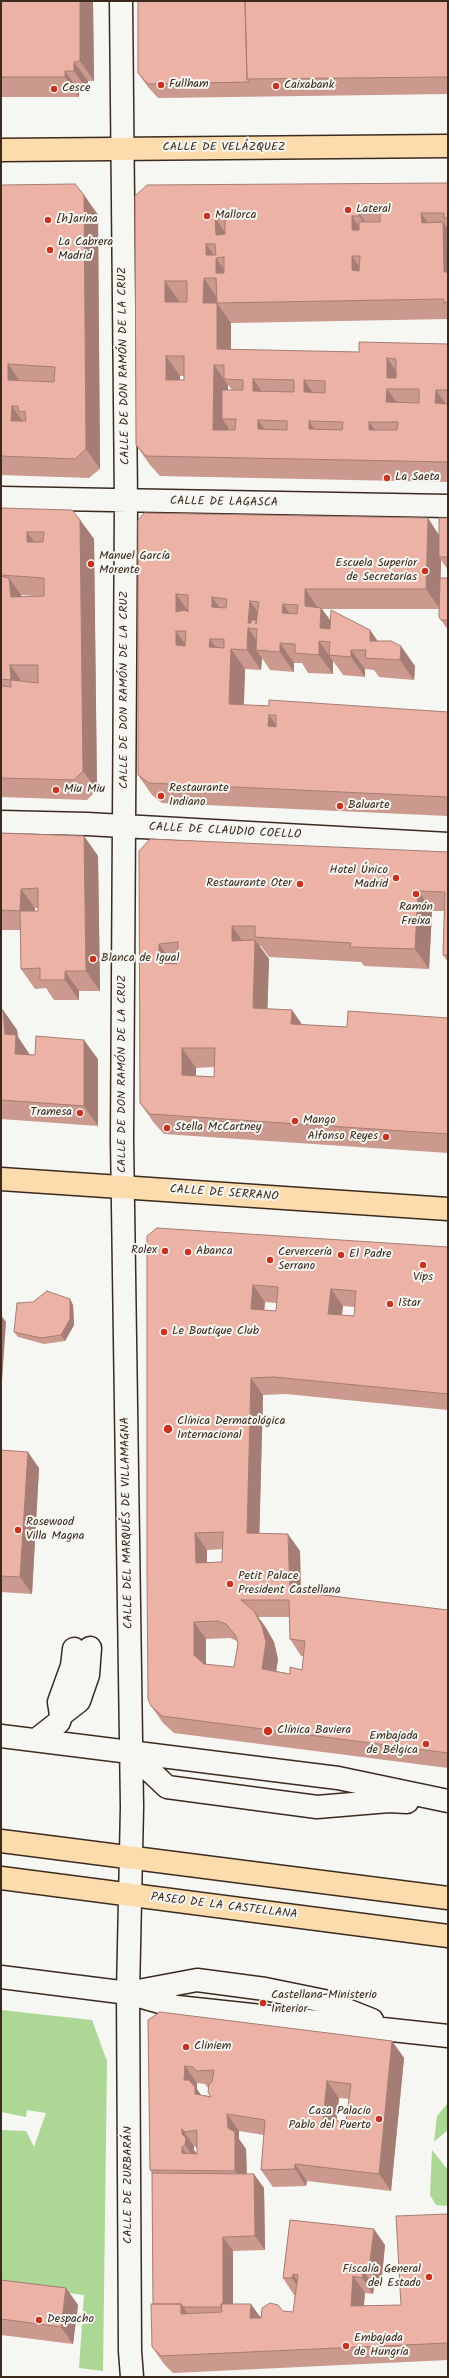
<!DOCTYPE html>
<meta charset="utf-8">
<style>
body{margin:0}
#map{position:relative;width:449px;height:2378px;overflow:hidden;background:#f6f6f2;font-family:Kalam,sans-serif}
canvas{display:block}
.frame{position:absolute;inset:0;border:2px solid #3b2a1e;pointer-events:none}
</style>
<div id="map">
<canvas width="449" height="2378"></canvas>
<div class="frame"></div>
</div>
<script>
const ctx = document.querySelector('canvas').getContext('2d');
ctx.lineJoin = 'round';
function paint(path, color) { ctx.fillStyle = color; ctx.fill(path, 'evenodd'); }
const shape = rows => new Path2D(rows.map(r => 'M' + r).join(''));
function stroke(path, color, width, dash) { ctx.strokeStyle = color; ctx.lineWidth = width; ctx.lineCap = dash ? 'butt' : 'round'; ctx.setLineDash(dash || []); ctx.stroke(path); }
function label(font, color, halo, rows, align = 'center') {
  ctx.font = font + ' Kalam,sans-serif'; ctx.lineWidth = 4; ctx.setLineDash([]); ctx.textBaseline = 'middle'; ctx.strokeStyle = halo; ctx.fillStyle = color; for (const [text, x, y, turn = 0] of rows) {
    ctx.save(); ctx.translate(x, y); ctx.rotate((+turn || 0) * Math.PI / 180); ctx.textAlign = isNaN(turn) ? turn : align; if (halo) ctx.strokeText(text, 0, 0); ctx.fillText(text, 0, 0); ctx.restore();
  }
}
paint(shape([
 [1,2010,92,2020,107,2061,103,2371,79,2368,84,2295,1,2284,1,2130,26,2131,34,2147,46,2113,27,2110,26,2117,1,2112],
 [448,2103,448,2130,434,2142,437,2116],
 [432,2150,448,2170,448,2206,436,2205,430,2195]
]), '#add794');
const minor = shape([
 [121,1,126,502,122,1139,132,1807,128,1993,130,2351,132,2377],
 [1,498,448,506],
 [1,822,87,824,448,844],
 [61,1715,79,1701,88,1675,90,1648],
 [1,1736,338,1778,448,1801],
 [36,1740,59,1722,61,1715,59,1702,72,1666,74,1649],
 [130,1752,167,1787,317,1807,389,1801,407,1802],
 [1,1977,128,1993,177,2007,448,2036],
 [133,1992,197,1980,265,1989,324,2001,372,2020]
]);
const major = shape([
 [1,150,448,146],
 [1,1179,448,1209]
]);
const highway = shape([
 [1,1841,448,1898],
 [1,1878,448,1936]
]);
stroke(minor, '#3b2a1e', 25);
stroke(major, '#3b2a1e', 25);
stroke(highway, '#3b2a1e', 25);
stroke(minor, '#f6f6f2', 22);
stroke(major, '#fcdcac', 22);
stroke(highway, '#fcdcac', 22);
paint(shape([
 [1,1,93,1,94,81,88,81,88,91,79,91,79,97,1,97],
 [448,1,448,94,158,98,148,87,138,73],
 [448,183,448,319,231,323,231,350,359,352,448,344,448,482,160,476,150,465,136,445,135,196],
 [180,376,184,376,184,380,180,380],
 [228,385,232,390,228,390],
 [1,185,84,195,98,215,100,469,89,478,1,475],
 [1,508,80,520,94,539,97,790,87,800,1,797],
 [21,595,36,596,22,597],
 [448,518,448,570,441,560,440,578,448,578,448,630,441,620,439,609,322,609,331,621,370,630,377,641,415,666,414,680,379,677,374,670,365,669,365,677,343,675,333,661,333,674,308,673,302,663,294,663,294,672,270,670,262,658,261,670,245,669,244,705,448,712,448,816,162,803,152,795,138,775,138,520,439,534],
 [1,833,84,836,98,856,100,991,79,991,79,1000,54,1000,46,988,35,989,21,969,20,930,1,930],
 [35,908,38,908,38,911,35,911],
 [139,851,448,852,448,962,443,955,444,911,432,911,429,969,364,966,361,962,269,957,261,946,260,946,269,959,267,1009,292,1010,302,1025,347,1027,448,1018,448,1153,164,1134,154,1123,140,1103],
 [214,1067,214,1077,196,1076,196,1068],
 [1,1010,3,1010,17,1030,18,1037,30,1055,98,1059,98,1126,1,1119],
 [147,1236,448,1247,448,1410,286,1394,263,1395,259,1534,300,1551,301,1592,448,1610,448,1768,174,1733,163,1723,151,1706],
 [265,1302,276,1303,276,1311,264,1310],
 [343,1306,355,1307,354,1316,342,1315],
 [223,1549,222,1562,207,1563,207,1550],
 [258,1617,289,1617,290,1639,301,1656,304,1656,302,1670,290,1674,276,1671,278,1659,274,1642,266,1628],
 [230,1638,237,1641,238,1644,234,1667,206,1665,206,1639],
 [70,1299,73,1305,74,1325,65,1341,44,1344,18,1337,14,1332],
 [1,1450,39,1468,32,1594,1,1592],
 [148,2020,392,2041,404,2058,391,2191,307,2181,306,2186,273,2187,261,2170,264,2135,239,2131,239,2139,246,2149,247,2174,264,2188,265,2250,233,2251,233,2304,261,2317,283,2311,293,2312,295,2295,294,2295,283,2278,290,2220,385,2245,381,2286,374,2287,373,2294,365,2293,364,2306,401,2305,448,2214,448,2360,173,2373,164,2364,152,2347,153,2304,152,2173,150,2170],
 [197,2083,205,2084,208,2088,211,2096,201,2095,197,2089],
 [339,2098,349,2099,346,2122,336,2121],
 [194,2146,197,2148,197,2154,194,2150],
 [1,2280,66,2288,78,2305,73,2344,1,2335]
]), '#cb998e');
paint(shape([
 [80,1,93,1,94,81,80,61],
 [74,62,88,81,88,91,74,71],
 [65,71,79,91,79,97,65,77],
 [84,195,98,215,100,469,86,449],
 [359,213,373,233,373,236,359,216],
 [421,213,435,233,422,223],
 [352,216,365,236,352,230],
 [215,218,229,238,216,235],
 [443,222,448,229,448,278,444,272],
 [206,244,216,258,230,278,216,273,206,255],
 [352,256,366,276,352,270],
 [204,278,217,298,217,303,231,323,231,369,217,349,203,303],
 [165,281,179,301,179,321,165,302],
 [166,356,180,376,180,400,166,380],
 [387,358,401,378,387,378],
 [8,364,22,384,8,380],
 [214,365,228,385,228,419,222,419,228,427,227,450,213,430],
 [253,379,267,399,253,391],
 [304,380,318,400,304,392],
 [387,389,401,408,386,402],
 [436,390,448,407,435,403],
 [12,406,26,426,11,421],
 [258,420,272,440,258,429],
 [309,421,323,441,309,429],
 [369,422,383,441,369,430],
 [428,518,441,538,439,557,441,560,440,609,426,589],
 [80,520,94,539,97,790,83,771],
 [27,532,41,552,27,542],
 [9,578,23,598,11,597],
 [305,589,319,609,305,606],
 [176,594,190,614,176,612],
 [212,597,226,617,212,607],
 [250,601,264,621,257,629,248,623],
 [283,604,297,624,282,613],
 [321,608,335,627,334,648,320,628],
 [248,628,262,648,256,650,262,658,261,670,247,650],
 [370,630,384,650,370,641],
 [176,631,190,651,176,645],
 [210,639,224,658,209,647],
 [319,641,333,661,333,674,319,655],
 [280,643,294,663,294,672,280,652],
 [401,646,415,666,414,680,400,660],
 [231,649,245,669,243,724,229,704],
 [351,650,365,669,365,677,351,657],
 [10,665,24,685,11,680],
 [269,715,283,735,268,726],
 [84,836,98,856,100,991,86,971],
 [21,889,35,908,34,930,20,911],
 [418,891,432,911,429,969,415,949],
 [232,926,246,946,232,941],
 [255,940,269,959,267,1028,253,1008],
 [159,944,173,964,159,963],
 [65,971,79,991,79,1000,65,980],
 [3,1010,17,1030,18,1037,30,1055,15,1054,5,1034],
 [292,1010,306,1030,291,1024],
 [84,1040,98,1059,98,1126,84,1106],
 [182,1048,196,1068,196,1095,182,1075],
 [253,1285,265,1302,263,1326,251,1309],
 [331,1289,343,1306,340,1331,328,1314],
 [70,1299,73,1305,74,1325,65,1341,61,1335],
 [1,1315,6,1322,1,1396],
 [251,1378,263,1395,259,1550,247,1533],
 [28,1452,39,1468,32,1594,20,1577],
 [195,1533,207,1550,207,1580,196,1563],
 [288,1534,300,1551,301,1608,290,1591],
 [254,1611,266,1628,274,1642,278,1659,274,1686,262,1669],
 [194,1622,206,1639,206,1672,194,1655],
 [392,2041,404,2058,391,2191,379,2174],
 [185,2066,197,2083,197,2089,207,2104,207,2110,184,2080],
 [327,2081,339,2098,335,2136,323,2119],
 [227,2114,239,2131,239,2139,246,2149,247,2188,235,2171,228,2128],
 [182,2129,194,2146,194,2150,198,2155,197,2162,185,2145,182,2134],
 [182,2147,194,2164,182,2153],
 [295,2164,307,2181,306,2186,295,2169],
 [254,2174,264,2188,265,2250,255,2236],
 [374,2229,385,2245,381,2286,369,2269],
 [223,2237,233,2251,233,2321,223,2307],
 [363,2270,374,2287,373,2294,362,2278],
 [293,2274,304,2291,304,2295,292,2278],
 [353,2276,365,2293,362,2323,351,2306],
 [66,2288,78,2305,73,2344,61,2327],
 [181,2304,193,2321,181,2314],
 [251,2304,263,2321,250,2318]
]), '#a57d74');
const building = shape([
 [1,1,80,1,80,61,74,62,74,71,65,71,65,77,1,77,1,1],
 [138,1,245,1,247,79,249,82,148,84,138,73,138,1],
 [245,1,448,1,448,77,247,79,245,1],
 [448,183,448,218,444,218,444,213,421,213,422,223,443,222,444,272,448,272,448,302,444,303,444,299,217,303,216,278,204,278,203,303,217,303,217,349,359,352,359,342,448,344,448,390,436,390,435,403,448,404,448,462,146,456,136,445,135,196,147,185,448,183],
 [359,213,380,213,380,222,359,222,359,230,352,230,352,216,359,216,359,213],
 [225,217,225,234,216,235,215,218,225,217],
 [206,244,215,244,216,255,206,255,206,244],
 [352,256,360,256,359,271,352,270,352,256],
 [224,257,224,273,216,273,216,258,224,257],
 [165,281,187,281,187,302,165,302,165,281],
 [166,356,184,356,184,380,166,380,166,356],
 [387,358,396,359,396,378,387,378,387,358],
 [214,365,224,365,224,379,243,380,243,390,222,390,222,419,236,419,235,430,213,430,214,365],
 [253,379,294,380,294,392,253,391,253,379],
 [304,380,325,381,325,393,304,392,304,380],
 [387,389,419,389,419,403,386,402,387,389],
 [258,420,287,421,287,430,258,429,258,420],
 [309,421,343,422,342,430,309,429,309,421],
 [369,422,398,422,397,430,369,430,369,422],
 [75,184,84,195,86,449,75,459,1,456,1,185,75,184],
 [8,364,55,367,54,382,8,380,8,364],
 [12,406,18,406,19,412,25,411,26,421,11,421,12,406],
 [1,508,72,510,80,520,83,771,74,780,1,778,1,686,11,687,11,680,1,679,1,576,9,578,11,597,44,596,44,578,1,575,1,508],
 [27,532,44,532,43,542,27,542,27,532],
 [10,665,38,665,38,683,11,680,10,665],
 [144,513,428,518,426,589,305,589,305,606,321,608,320,628,330,629,331,610,370,630,370,641,391,641,401,646,400,660,365,658,366,650,351,650,351,657,329,655,330,642,319,641,319,655,295,653,295,644,280,643,280,652,256,650,257,629,248,628,247,650,231,649,229,704,269,706,269,700,448,712,448,797,149,783,138,775,138,520,144,513],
 [176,594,188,595,188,612,185,610,176,612,176,594],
 [212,597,227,599,226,608,212,607,212,597],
 [250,601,259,602,256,624,256,620,251,620,251,623,248,623,250,601],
 [283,604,298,605,297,614,282,613,283,604],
 [176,631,186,631,185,646,176,645,176,631],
 [210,639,224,639,224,648,209,647,210,639],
 [269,715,276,715,276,727,268,726,269,715],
 [439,518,448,518,448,557,439,557,439,518],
 [440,578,448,578,448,620,441,620,439,617,440,578],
 [1,833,84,836,86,971,65,971,65,980,40,980,40,968,21,969,20,911,38,911,38,888,21,889,20,911,1,910,1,833],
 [150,839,448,852,448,955,443,955,445,892,418,891,415,949,350,947,351,943,255,937,255,926,232,926,232,941,255,940,253,1008,292,1010,291,1024,347,1027,348,1011,448,1018,448,1134,150,1114,140,1103,139,851,150,839],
 [178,942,177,964,159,963,159,944,178,942],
 [182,1048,215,1048,214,1077,182,1075,182,1048],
 [1,1010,3,1010,5,1034,16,1035,15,1054,35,1055,36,1036,84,1040,84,1106,1,1100,1,1010],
 [157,1228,448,1247,448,1394,274,1377,251,1378,247,1533,288,1534,290,1591,448,1610,448,1753,162,1716,151,1706,148,1699,147,1571,147,1236,157,1228],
 [253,1285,278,1287,276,1311,251,1309,253,1285],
 [331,1289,356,1291,354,1316,328,1314,331,1289],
 [223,1532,222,1562,196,1563,195,1533,223,1532],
 [241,1600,289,1600,290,1639,305,1641,302,1670,290,1667,290,1674,262,1669,266,1642,262,1626,254,1611,241,1600],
 [218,1621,226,1624,236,1636,238,1644,234,1667,204,1664,194,1655,194,1622,218,1621],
 [47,1291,70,1299,70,1319,61,1335,41,1338,14,1332,17,1303,33,1302,47,1291],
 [1,1450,28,1452,20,1577,1,1576,1,1450],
 [160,2012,392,2041,379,2174,295,2164,295,2169,261,2170,265,2120,227,2114,228,2128,235,2132,235,2171,150,2170,148,2020,160,2012],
 [185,2066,193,2067,196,2071,214,2070,212,2082,209,2084,208,2092,211,2097,195,2094,195,2087,189,2080,184,2080,185,2066],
 [327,2081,351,2084,346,2122,323,2119,327,2081],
 [182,2129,185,2132,197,2130,197,2154,182,2153,182,2147,185,2145,186,2138,182,2134,182,2129],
 [152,2173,254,2174,255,2236,223,2237,223,2304,221,2304,222,2307,183,2307,181,2304,153,2304,152,2173],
 [448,2214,448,2343,161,2356,152,2347,151,2304,181,2304,181,2314,222,2312,221,2304,251,2304,250,2318,261,2318,262,2308,270,2303,278,2305,283,2311,293,2312,298,2275,293,2274,292,2278,283,2278,290,2220,374,2229,369,2269,363,2270,362,2278,353,2276,351,2306,401,2305,396,2216,448,2214],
 [1,2280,66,2288,61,2327,1,2319,1,2280]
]);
paint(building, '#ecb2a5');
stroke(building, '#a57d74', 1);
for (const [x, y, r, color] of [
 [161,85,4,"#c8321e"],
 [276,86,4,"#c8321e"],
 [54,89,4,"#c8321e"],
 [348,210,4,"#c8321e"],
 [207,216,4,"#c8321e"],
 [48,220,4,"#c8321e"],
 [50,250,4,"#c8321e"],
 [387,478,4,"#c8321e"],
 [91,564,4,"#c8321e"],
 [425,571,4,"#c8321e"],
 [56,790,4,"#c8321e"],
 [161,796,4,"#c8321e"],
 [340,806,4,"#c8321e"],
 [396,878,4,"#c8321e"],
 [300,884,4,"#c8321e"],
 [416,894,4,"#c8321e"],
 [93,959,4,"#c8321e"],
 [80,1113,4,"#c8321e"],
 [295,1121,4,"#c8321e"],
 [167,1128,4,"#c8321e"],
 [386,1137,4,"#c8321e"],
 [165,1251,4,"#c8321e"],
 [188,1252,4,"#c8321e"],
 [341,1255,4,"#c8321e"],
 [270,1260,4,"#c8321e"],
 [423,1265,4,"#c8321e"],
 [390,1304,4,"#c8321e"],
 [164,1332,4,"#c8321e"],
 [168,1429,5,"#c8321e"],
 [18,1530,4,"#c8321e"],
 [230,1584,4,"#c8321e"],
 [268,1731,5,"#c8321e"],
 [426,1744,4,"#c8321e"],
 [263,2003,4,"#c8321e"],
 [186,2047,4,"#c8321e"],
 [379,2119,4,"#c8321e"],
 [429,2277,4,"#c8321e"],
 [39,2320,4,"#c8321e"],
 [346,2346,4,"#c8321e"]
]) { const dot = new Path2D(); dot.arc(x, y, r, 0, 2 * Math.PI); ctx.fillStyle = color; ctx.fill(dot); stroke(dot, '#f6f6f2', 1.5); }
label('12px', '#3b2a1e', '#f6f6f2', [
 ["Fullham",169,85],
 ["Caixabank",284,86],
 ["Cesce",62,89],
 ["Lateral",356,210],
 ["Mallorca",215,216],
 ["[h]arina",56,220],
 ["La Cabrera",58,243],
 ["Madrid",58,257],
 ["La Saeta",395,478],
 ["Manuel García",99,557],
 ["Morente",99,571],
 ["Escuela Superior",417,564,"right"],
 ["de Secretarias",417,578,"right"],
 ["Restaurante",169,789],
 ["Indiano",169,803],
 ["Miu Miu",64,790],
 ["Baluarte",348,806],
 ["Hotel Único",388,871,"right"],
 ["Madrid",388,885,"right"],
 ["Restaurante Oter",292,884,"right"],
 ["Ramón",416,908,"center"],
 ["Freixa",416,922,"center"],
 ["Blanca de Igual",101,959],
 ["Tramesa",72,1113,"right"],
 ["Mango",303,1121],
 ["Stella McCartney",175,1128],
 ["Alfonso Reyes",378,1137,"right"],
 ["Rolex",157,1251,"right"],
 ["Abanca",196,1252],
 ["Cervercería",278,1253],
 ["Serrano",278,1267],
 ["El Padre",349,1255],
 ["Vips",423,1278,"center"],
 ["Ištar",398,1304],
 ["Le Boutique Club",172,1332],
 ["Clínica Dermatológica",177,1422],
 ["Internacional",177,1436],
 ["Rosewood",26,1523],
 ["Villa Magna",26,1537],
 ["Petit Palace",238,1577],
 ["President Castellana",238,1591],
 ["Clínica Baviera",277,1731],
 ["Embajada",418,1737,"right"],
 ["de Bélgica",418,1751,"right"],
 ["Castellana-Ministerio",271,1996],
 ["Interior",271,2010],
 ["Cliniem",194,2047],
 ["Casa Palacio",371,2112,"right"],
 ["Pablo del Puerto",371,2126,"right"],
 ["Fiscalía General",421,2270,"right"],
 ["del Estado",421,2284,"right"],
 ["Despacho",47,2320],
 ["Embajada",354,2339],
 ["de Hungría",354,2353]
], 'left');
label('12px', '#3b2a1e', '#f6f6f2', [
 ["CALLE DE VELÁZQUEZ",224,148],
 ["CALLE DE DON RAMÓN DE LA CRUZ",125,366,-91],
 ["CALLE DE LAGASCA",224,503,1],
 ["CALLE DE DON RAMÓN DE LA CRUZ",125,690,-90],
 ["CALLE DE CLAUDIO COELLO",225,832,3],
 ["CALLE DE DON RAMÓN DE LA CRUZ",123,1074,-90],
 ["CALLE DE SERRANO",224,1194,4],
 ["CALLE DEL MARQUÉS DE VILLAMAGNA",128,1523,-91],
 ["PASEO DE LA CASTELLANA",224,1907,7],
 ["CALLE DE ZURBARÁN",129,2185,-90]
]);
</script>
